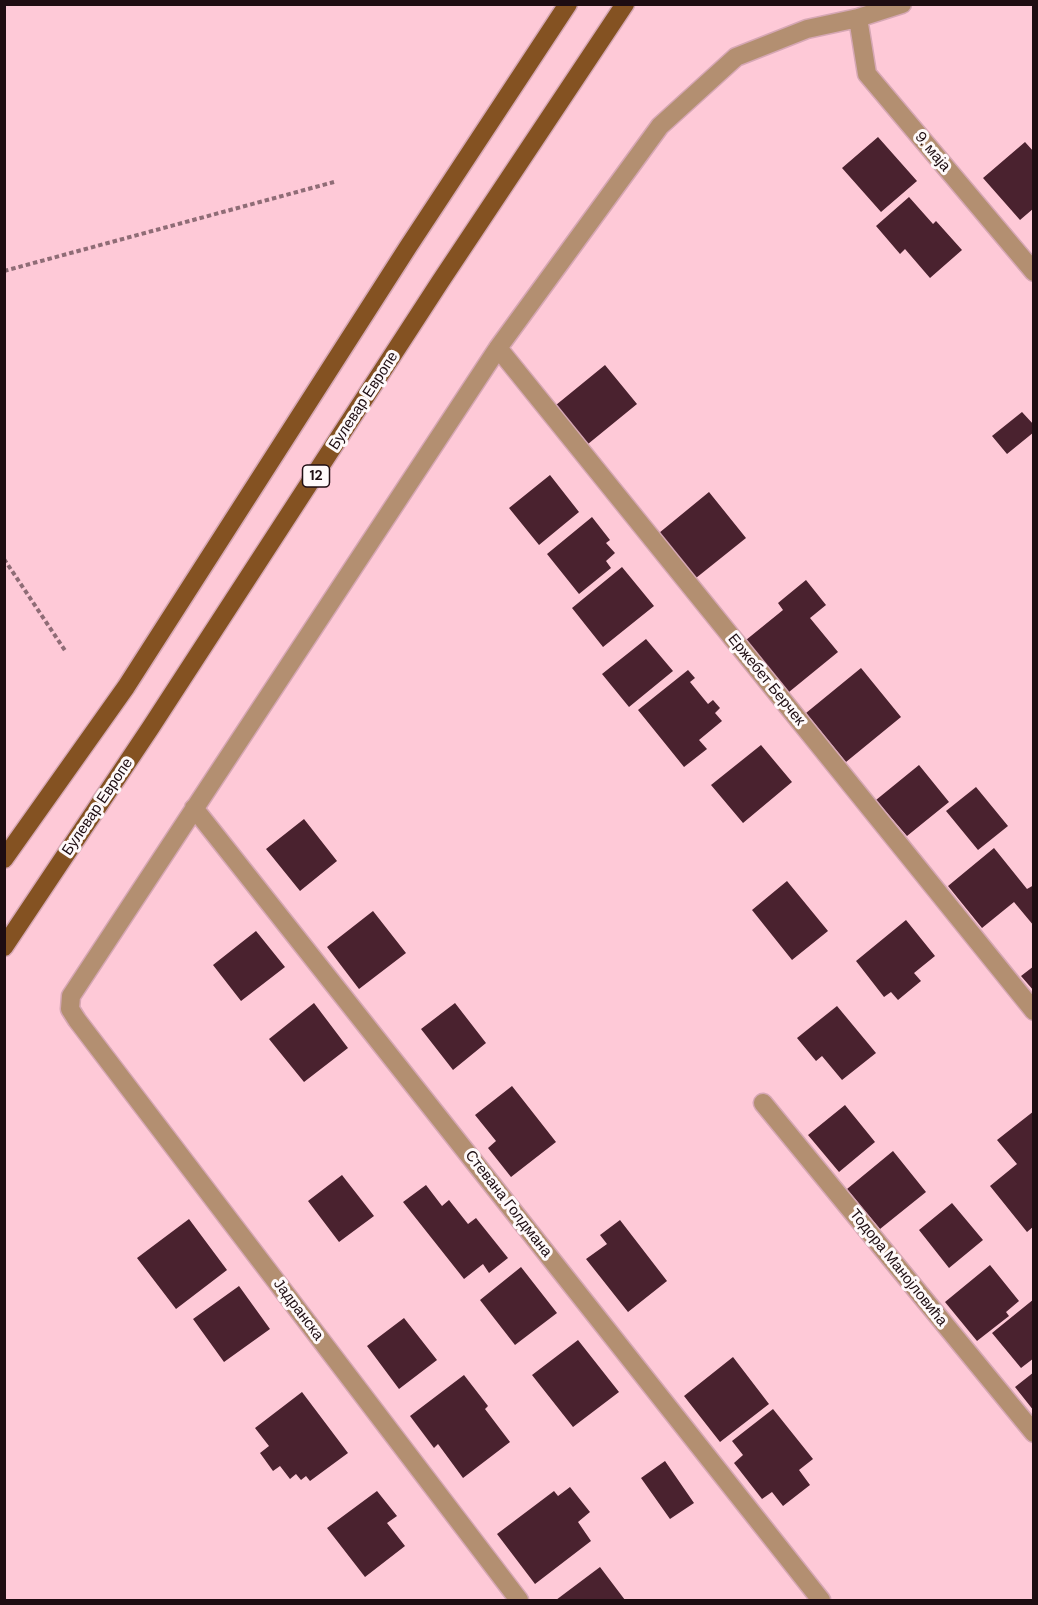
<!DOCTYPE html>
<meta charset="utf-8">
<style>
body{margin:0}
#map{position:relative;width:1038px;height:1605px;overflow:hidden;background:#fec9d7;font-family:"DM Sans",sans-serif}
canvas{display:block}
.frame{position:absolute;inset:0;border:6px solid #1e0d12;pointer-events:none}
</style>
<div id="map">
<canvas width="1038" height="1605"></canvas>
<div class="frame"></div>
</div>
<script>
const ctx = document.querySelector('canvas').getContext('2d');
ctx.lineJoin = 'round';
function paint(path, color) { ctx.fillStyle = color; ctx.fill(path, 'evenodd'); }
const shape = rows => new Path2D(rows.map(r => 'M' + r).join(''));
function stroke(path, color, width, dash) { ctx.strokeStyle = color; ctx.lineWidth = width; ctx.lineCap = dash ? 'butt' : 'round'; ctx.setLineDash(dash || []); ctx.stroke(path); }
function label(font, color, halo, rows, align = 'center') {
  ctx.font = font + ' "DM Sans",sans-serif'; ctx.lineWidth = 6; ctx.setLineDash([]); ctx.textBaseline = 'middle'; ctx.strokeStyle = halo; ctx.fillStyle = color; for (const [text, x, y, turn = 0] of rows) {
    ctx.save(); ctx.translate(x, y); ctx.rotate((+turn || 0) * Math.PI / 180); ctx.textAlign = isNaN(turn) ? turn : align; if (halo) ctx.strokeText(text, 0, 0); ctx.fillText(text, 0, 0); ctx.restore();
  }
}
paint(shape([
 [878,137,917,181,881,212,842,168],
 [1025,142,1034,152,1034,208,1020,220,983,178],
 [909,197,933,224,936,221,962,250,930,278,905,249,900,254,876,226],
 [605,365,637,404,588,444,556,405],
 [1022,412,1034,425,1034,432,1007,454,992,436],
 [550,475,579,512,539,545,509,508],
 [709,492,746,538,696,578,659,533],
 [592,517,610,540,606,543,615,553,606,561,611,568,579,594,547,554],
 [622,567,654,606,603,647,572,608],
 [806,580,826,605,810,618,838,652,789,692,746,640,783,610,778,603],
 [646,639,673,671,629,707,602,674],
 [861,668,901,717,846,762,806,713],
 [688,670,695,678,690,682,708,704,713,700,720,708,715,713,722,721,699,740,707,749,684,767,638,710],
 [761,745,792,782,743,823,711,785],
 [919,765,949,802,907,836,876,800],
 [976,787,1008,826,978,850,946,811],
 [304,819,337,861,300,891,266,849],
 [994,848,1027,889,1034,885,1034,926,1014,902,982,928,948,886],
 [787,881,828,931,792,960,752,910],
 [373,911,406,953,359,989,327,947],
 [906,920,935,956,914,973,921,981,898,1000,891,992,884,997,856,961],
 [256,931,285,967,241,1001,213,965],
 [1034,966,1034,991,1021,976],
 [314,1003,348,1048,304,1082,269,1039],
 [455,1003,486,1043,453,1070,421,1029],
 [837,1006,876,1053,842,1080,822,1056,816,1061,797,1038],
 [512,1086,556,1142,511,1177,488,1148,496,1141,475,1115],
 [845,1105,875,1142,839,1172,808,1135],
 [1034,1111,1034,1226,1027,1232,990,1186,1017,1164,997,1140],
 [893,1151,926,1192,880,1229,847,1189],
 [342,1175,374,1216,339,1242,308,1201],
 [426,1185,442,1206,449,1200,468,1224,476,1218,508,1258,489,1273,483,1264,464,1279,403,1202],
 [952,1203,983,1240,949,1268,919,1230],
 [189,1219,227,1270,176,1309,137,1258],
 [620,1220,667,1281,628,1312,586,1259,607,1244,600,1235],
 [990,1265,1019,1301,1006,1312,1009,1316,977,1341,945,1302],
 [521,1267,557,1313,515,1345,480,1300],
 [239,1286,270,1329,224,1362,193,1319],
 [1034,1299,1034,1358,1021,1368,992,1333],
 [404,1318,437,1360,399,1389,367,1346],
 [578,1340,619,1392,573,1427,532,1375],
 [733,1357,769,1404,720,1442,684,1396],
 [1034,1372,1034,1411,1015,1387],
 [464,1375,488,1406,485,1409,510,1442,463,1478,438,1444,434,1448,410,1416],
 [302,1392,348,1453,310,1481,306,1476,301,1480,296,1474,290,1479,280,1466,273,1471,260,1453,269,1446,255,1428],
 [773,1409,813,1459,799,1470,810,1485,783,1506,772,1492,762,1499,734,1463,743,1455,732,1441],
 [665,1461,694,1503,670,1519,641,1478],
 [570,1487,590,1512,578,1522,591,1541,535,1584,497,1534,554,1491,558,1496],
 [377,1491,397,1516,387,1523,405,1546,365,1577,327,1528],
 [600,1567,625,1600,556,1600]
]), '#4a222f');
const minor = shape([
 [858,18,867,74,1034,272],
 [498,348,1034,1011],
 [194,808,821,1600],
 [763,1103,1034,1433],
 [519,1600,77,1020,70,1009,71,996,498,348,660,126,736,57,807,29,858,18,902,4]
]);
const major = shape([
 [4,859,126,687,408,247,568,4],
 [4,947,151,727,440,282,625,4]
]);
stroke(minor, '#d6a7b4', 21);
stroke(major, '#d6a7b4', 21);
stroke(shape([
 [4,271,334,182],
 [4,559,66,652]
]), '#8f6c76', 4, [4.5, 3]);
stroke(minor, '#b38f71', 18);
stroke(major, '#845222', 18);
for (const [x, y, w] of [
 [316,476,27]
]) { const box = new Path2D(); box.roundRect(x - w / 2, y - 11, w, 22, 4.5); ctx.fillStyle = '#fef9fa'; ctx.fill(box); stroke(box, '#1e0d12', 1.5); }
label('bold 14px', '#1e0d12', null, [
 ["12",316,476]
]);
label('15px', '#1e0d12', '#fef9fa', [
 ["9. маја",932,152,50],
 ["Булевар Европе",364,401,-57],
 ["Ержебет Берчек",766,680,51],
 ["Булевар Европе",98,807,-56],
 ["Стевана Голдмана",508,1204,52],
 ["Тодора Манојловића",898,1268,51],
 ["Јадранска",298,1310,53]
]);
</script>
